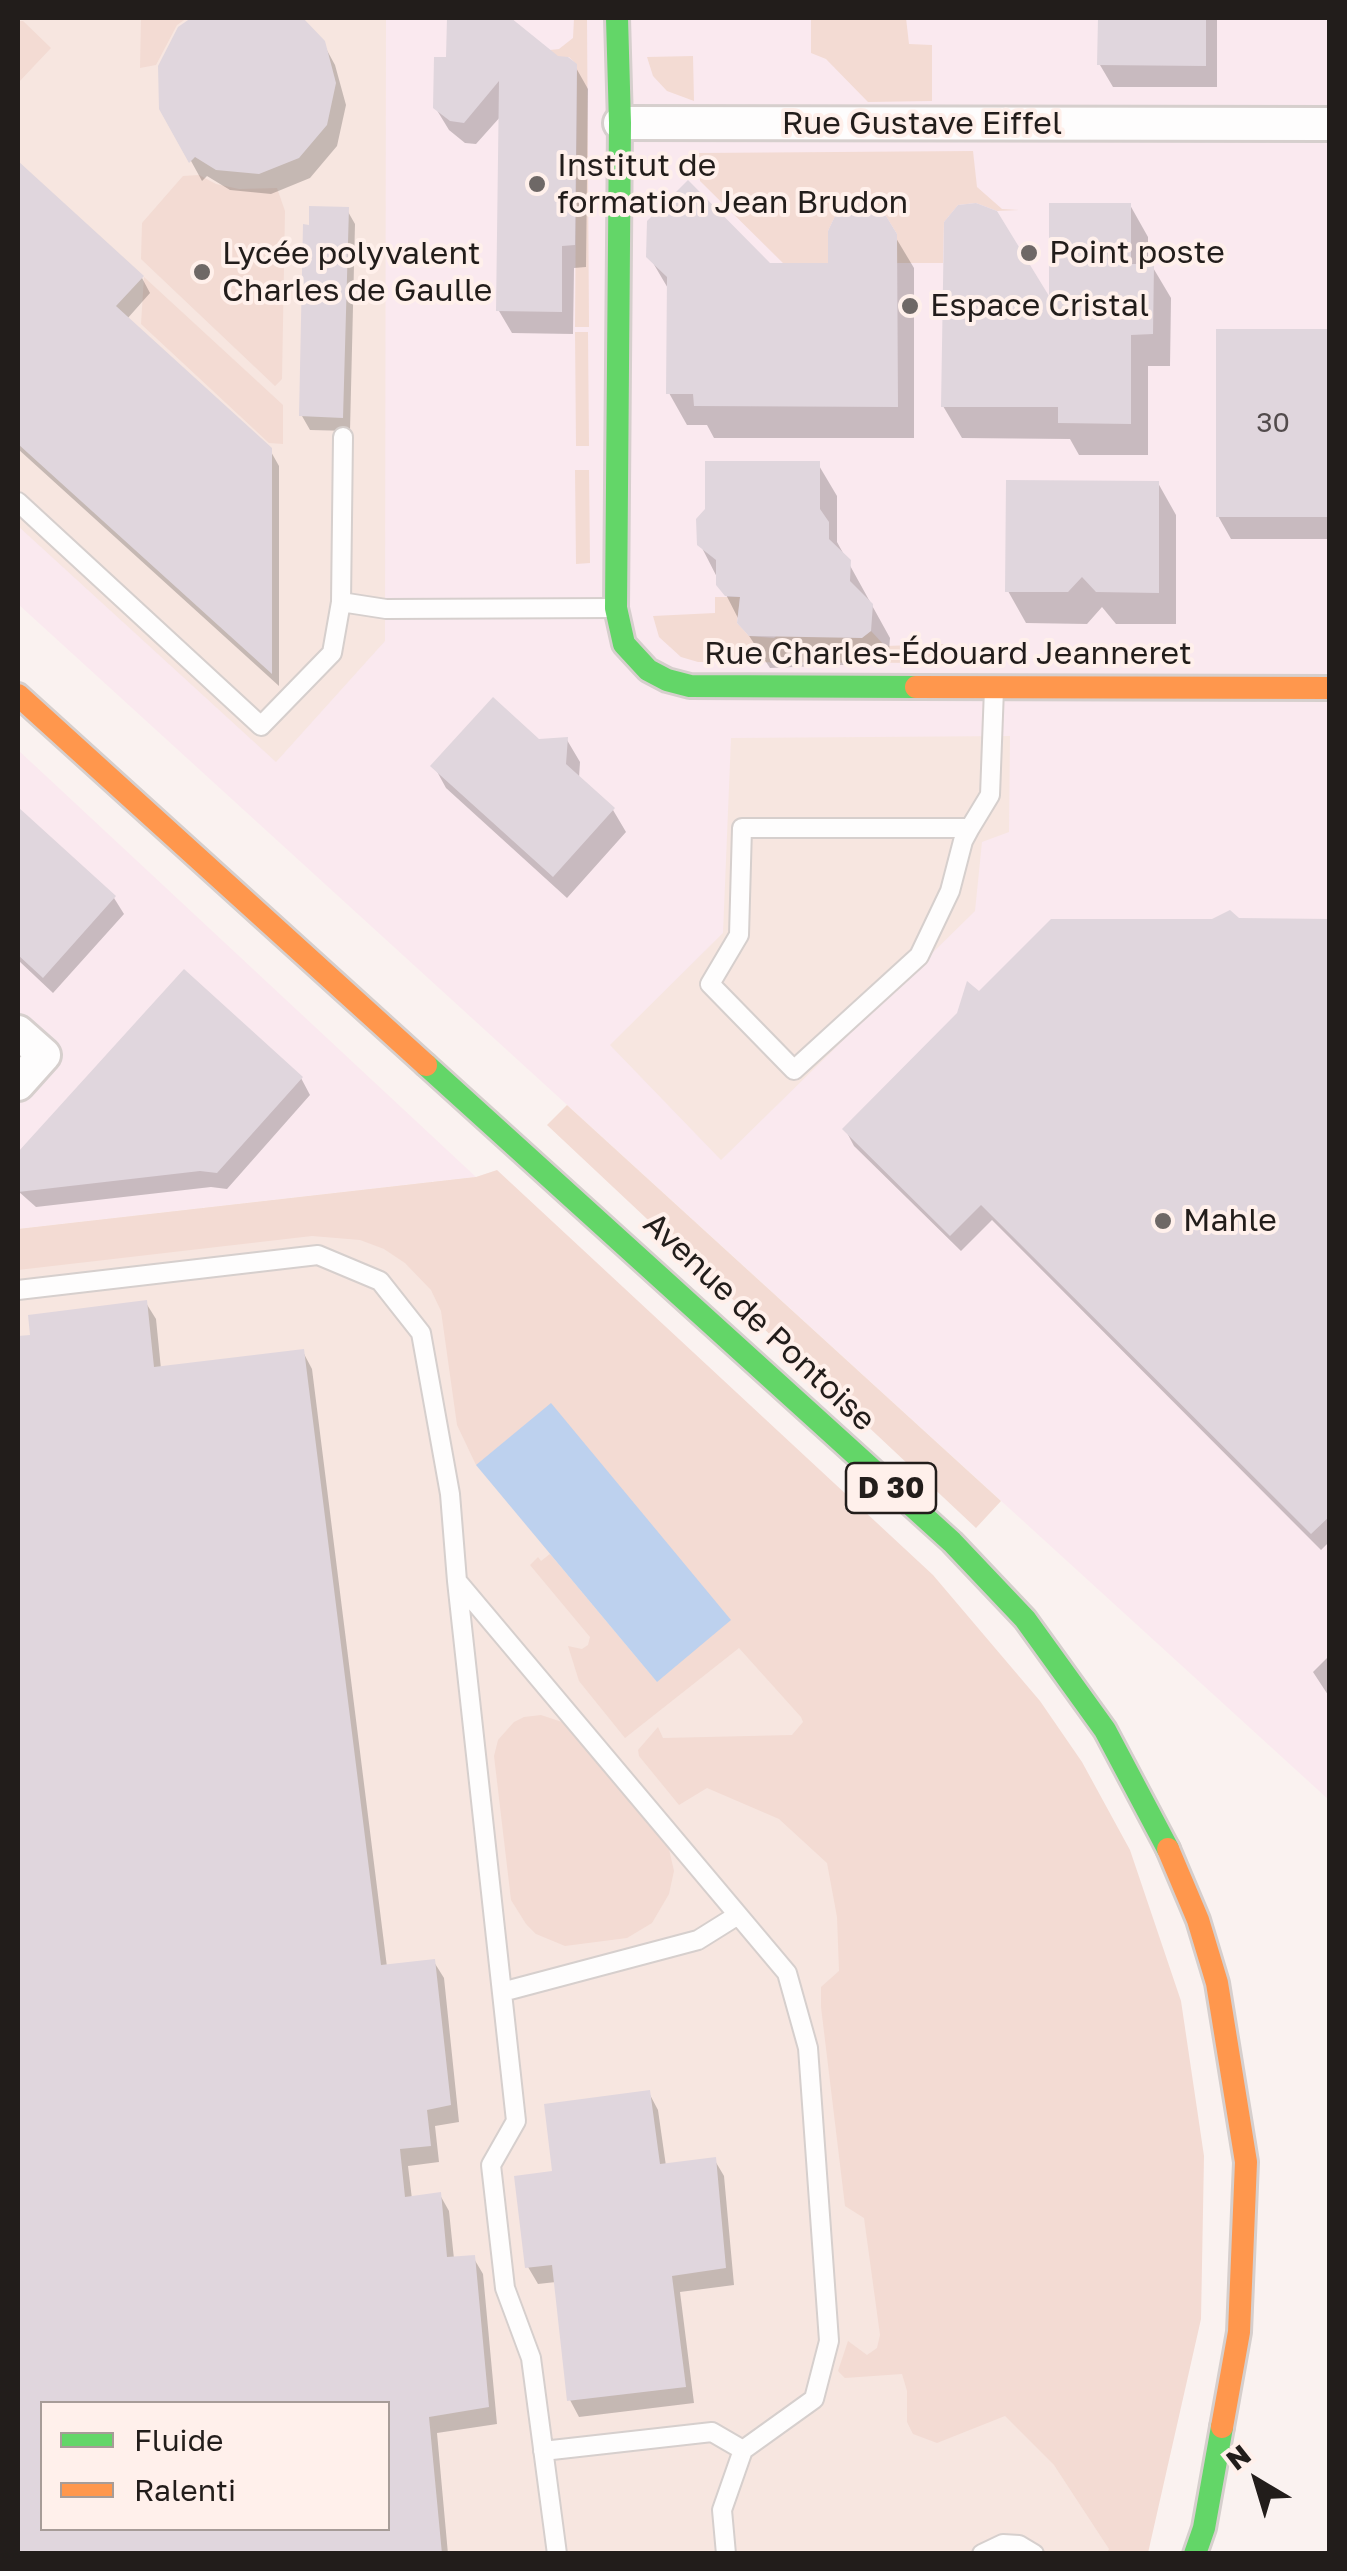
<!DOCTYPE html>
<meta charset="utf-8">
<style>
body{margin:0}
#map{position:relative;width:1347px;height:2571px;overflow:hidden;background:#faf2f0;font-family:"Golos Text",sans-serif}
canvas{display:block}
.frame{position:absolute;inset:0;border:20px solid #221d1b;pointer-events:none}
.legend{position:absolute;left:40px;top:2401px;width:350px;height:130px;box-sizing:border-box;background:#fff0eb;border:2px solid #a79c98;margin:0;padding:12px 18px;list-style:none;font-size:30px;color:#221d1b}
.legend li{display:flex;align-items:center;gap:20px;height:50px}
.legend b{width:50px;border:2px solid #a79c98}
.north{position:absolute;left:1207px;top:2431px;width:100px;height:100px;-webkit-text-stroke:8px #fff0eb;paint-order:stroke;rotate:322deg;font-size:28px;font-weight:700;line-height:40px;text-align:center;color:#221d1b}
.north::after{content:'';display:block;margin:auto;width:35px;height:45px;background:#221d1b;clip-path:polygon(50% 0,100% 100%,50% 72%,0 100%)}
</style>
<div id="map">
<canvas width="1347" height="2571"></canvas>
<div class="frame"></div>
<ul class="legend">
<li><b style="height:12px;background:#63d668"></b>Fluide</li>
<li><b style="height:12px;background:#ff974d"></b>Ralenti</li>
</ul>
<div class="north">N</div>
</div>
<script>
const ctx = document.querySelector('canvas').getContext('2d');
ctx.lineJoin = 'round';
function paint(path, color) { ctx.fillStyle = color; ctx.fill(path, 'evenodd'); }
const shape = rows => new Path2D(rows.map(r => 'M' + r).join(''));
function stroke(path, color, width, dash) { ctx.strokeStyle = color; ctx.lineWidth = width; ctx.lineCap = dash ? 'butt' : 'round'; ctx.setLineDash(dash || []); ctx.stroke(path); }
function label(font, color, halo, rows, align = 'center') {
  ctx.font = font + ' "Golos Text",sans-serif'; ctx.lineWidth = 8; ctx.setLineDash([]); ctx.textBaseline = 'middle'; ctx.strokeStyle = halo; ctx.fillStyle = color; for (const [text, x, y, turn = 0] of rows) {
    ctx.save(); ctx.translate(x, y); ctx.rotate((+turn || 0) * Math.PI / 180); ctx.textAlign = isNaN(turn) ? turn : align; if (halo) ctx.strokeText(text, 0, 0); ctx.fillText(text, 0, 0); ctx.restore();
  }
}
paint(shape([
 [18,18,1329,18,1329,1800,18,604],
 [18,750,46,776,476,1177,18,1229]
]), '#fae9ef');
paint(shape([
 [18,18,386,18,385,641,276,762,18,526],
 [1010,736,1009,832,982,842,975,911,721,1160,610,1045,723,933,731,738],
 [476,1177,674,1358,1136,2553,18,2553,18,1229],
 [42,2404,388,2404,388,2528,42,2528]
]), '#f7e6e0');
paint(shape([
 [141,18,187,18,177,25,156,65,140,68],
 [574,18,587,18,589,327,575,327,577,65,569,57,558,57,550,50,559,49,573,38],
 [811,18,906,18,909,44,932,45,932,101,868,102,826,59,811,53],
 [18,21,23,21,51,48,18,83],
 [693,56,694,101,667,91,653,76,647,57],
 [973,151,977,187,1002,209,1019,210,997,211,976,203,958,205,944,222,943,263,897,263,897,234,886,216,872,206,852,204,835,216,828,231,828,263,783,263,700,181,699,153],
 [199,175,216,184,239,189,277,188,285,211,282,379,275,386,141,259,142,223,183,176],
 [144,277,283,405,283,444,269,443,141,324],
 [575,332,588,332,589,446,576,446],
 [575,470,589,470,590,563,576,564],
 [715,597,740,597,737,623,749,636,774,638,784,629,861,638,871,631,885,646,944,644,944,663,698,662,681,657,659,637,653,616,715,613],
 [567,1105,1001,1501,976,1528,547,1125],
 [497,1170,933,1575,1040,1701,1082,1762,1130,1850,1181,2001,1204,2156,1201,2319,1148,2553,1107,2553,1109,2549,1054,2465,1005,2416,937,2443,913,2434,907,2422,907,2391,902,2374,845,2378,838,2371,848,2341,867,2355,877,2348,880,2335,864,2218,845,2206,821,2007,821,1987,839,1971,837,1917,827,1863,779,1819,707,1788,679,1805,639,1756,638,1750,658,1727,663,1738,792,1735,803,1722,801,1717,739,1648,625,1738,579,1681,568,1646,582,1649,588,1645,590,1637,530,1565,538,1557,541,1561,550,1554,657,1682,551,1404,476,1465,457,1425,441,1311,431,1290,405,1263,384,1249,360,1240,312,1236,18,1270,18,1229,476,1177],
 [541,1715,568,1724,668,1845,674,1871,669,1894,652,1923,627,1938,565,1946,536,1934,526,1924,511,1900,494,1756,498,1740,514,1722,524,1717]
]), '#f3dbd3');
paint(shape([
 [551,1403,731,1620,657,1682,476,1465]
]), '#bdd1ee');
paint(shape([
 [195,18,299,18,323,43,335,65,346,105,337,146,310,178,271,194,230,190,207,176,202,181,162,108,179,29],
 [449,18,508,18,557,59,575,66,588,89,586,267,574,268,573,334,512,333,499,311,501,116,476,144,465,143,449,130,435,107,449,60],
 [1100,18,1217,18,1217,87,1113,87,1100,65],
 [18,164,142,278,150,293,127,319,270,450,279,466,279,686,18,449],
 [1130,205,1148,237,1148,267,1152,266,1171,298,1170,366,1148,366,1148,455,1079,455,1070,439,962,438,943,406,1051,305],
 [347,210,355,224,350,431,310,430,302,416],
 [884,218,914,268,914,438,714,438,707,425,687,425,669,393,669,290,649,256,769,265,831,266],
 [1330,332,1330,539,1231,539,1218,516],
 [818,464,837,496,837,542,890,638,888,663,770,668,740,622,700,544],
 [1158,483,1176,515,1176,624,1116,624,1102,607,1087,624,1026,623,1008,591],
 [567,740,580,762,579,778,613,810,626,832,567,898,446,788,434,766,538,742],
 [18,810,114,898,124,914,53,993,18,960],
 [1238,921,1330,922,1330,1541,1321,1550,992,1220,961,1251,854,1146,845,1129,979,994],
 [184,972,301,1078,310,1095,227,1189,211,1187,36,1207,18,1191,18,1156],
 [146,1303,156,1319,161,1369,303,1352,312,1369,387,1967,434,1962,444,1978,459,2122,435,2126,439,2162,408,2166,412,2199,440,2195,449,2211,454,2259,473,2257,483,2274,497,2424,437,2433,448,2554,18,2554,18,1339],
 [42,2404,388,2404,388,2528,42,2528],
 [1330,1655,1330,1698,1313,1672],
 [649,2093,658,2110,666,2166,714,2159,724,2176,734,2285,680,2292,694,2403,579,2417,570,2400,556,2282,538,2284,528,2267,555,2174]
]), '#0003');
paint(shape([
 [191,18,303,18,325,41,336,83,327,125,299,158,259,174,216,170,195,157,189,163,159,109,158,66,178,27],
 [447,18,511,18,558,56,568,57,577,64,575,245,562,246,562,312,496,311,499,81,464,123,450,121,433,108,434,57,446,57],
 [1098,18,1206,18,1206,66,1097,65],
 [18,161,144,276,116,306,272,448,272,674,18,444],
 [688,180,770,263,828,263,828,231,835,216,852,204,872,206,886,216,897,234,898,407,694,406,693,394,666,394,667,277,646,257,647,221],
 [976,203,997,211,1049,296,1049,203,1131,203,1131,264,1154,264,1153,334,1131,335,1131,424,1058,423,1058,407,941,407,944,222,958,205],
 [309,206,349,207,343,418,299,416,303,224,309,225],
 [1216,329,1330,329,1330,517,1216,517],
 [705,461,820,461,820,509,829,522,829,539,851,560,850,581,873,604,871,631,862,638,749,636,737,623,740,597,725,596,716,585,716,560,697,545,696,519,705,509],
 [1006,480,1159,481,1159,593,1096,592,1082,577,1068,592,1005,592],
 [493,697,539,739,568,737,566,764,615,808,553,877,430,766],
 [18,807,116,896,43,978,18,955],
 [1230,910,1239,918,1330,919,1330,1516,1311,1534,981,1205,950,1236,842,1129,957,1013,967,981,979,991,1051,919,1212,919],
 [184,969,303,1077,217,1173,200,1171,18,1192,18,1152],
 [147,1300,154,1367,304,1349,381,1965,435,1959,451,2105,427,2110,431,2146,400,2149,405,2197,441,2192,447,2257,475,2255,489,2407,429,2417,442,2554,18,2554,18,1336,30,1335,28,1315],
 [42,2404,388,2404,388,2528,42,2528],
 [650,2090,660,2164,716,2157,726,2268,672,2276,686,2387,567,2401,552,2265,525,2268,514,2176,552,2171,544,2104]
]), '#e0d6dd');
const lane = shape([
 [343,437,341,602,386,609,615,608],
 [18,502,261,726,332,653,341,602],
 [970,828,742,828,739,935,710,984,794,1070,919,956,950,891,963,841,970,828,990,795,994,689],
 [18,1290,318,1255,380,1281,421,1333,450,1494,457,1581,787,1973,808,2048,829,2341,814,2399,743,2450,722,2510,726,2554],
 [457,1581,516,2121,491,2165,505,2288,531,2358,557,2554],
 [502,1992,698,1940,738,1915],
 [543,2451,712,2432,743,2450],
 [982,2554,1003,2544,1019,2545,1034,2554]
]);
const street = shape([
 [620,123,1330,124],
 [18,1032,44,1055,18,1084]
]);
const fast = shape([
 [617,18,620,123,616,608,624,644,648,670,667,680,690,686,916,687],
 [426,1065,952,1542,1025,1619,1105,1730,1168,1849],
 [1195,2554,1204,2528,1222,2427]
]);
const slow = shape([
 [916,687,1330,688],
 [18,695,426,1065],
 [1168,1849,1198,1920,1217,1983,1246,2162,1239,2332,1222,2427]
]);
stroke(lane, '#d6cfcd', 22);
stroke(street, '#d6cfcd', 38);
stroke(fast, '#d6cfcd', 28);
stroke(slow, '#d6cfcd', 28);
stroke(lane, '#fefdfd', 18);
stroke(street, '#fefdfd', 32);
stroke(fast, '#63d668', 22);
stroke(slow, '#ff974d', 22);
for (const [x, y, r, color] of [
 [537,184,10,"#6e6866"],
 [1029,253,10,"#6e6866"],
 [202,272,10,"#6e6866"],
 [910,306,10,"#6e6866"],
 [1163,1221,10,"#6e6866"]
]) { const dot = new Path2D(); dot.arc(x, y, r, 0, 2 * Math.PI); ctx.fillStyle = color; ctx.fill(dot); stroke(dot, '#fff0eb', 4); }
label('28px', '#524b4c', null, [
 ["30",1273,423]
]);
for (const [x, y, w] of [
 [891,1488,90]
]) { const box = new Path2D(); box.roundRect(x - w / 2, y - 25, w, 50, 8); ctx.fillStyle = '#fff0eb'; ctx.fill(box); stroke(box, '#221d1b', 2.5); }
label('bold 30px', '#221d1b', null, [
 ["D 30",891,1488]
]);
label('32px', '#221d1b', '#fff0eb', [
 ["Rue Gustave Eiffel",922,124],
 ["Rue Charles-Édouard Jeanneret",948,654],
 ["Avenue de Pontoise",759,1322,43]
]);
label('32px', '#221d1b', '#fff0eb', [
 ["Institut de",557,166],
 ["formation Jean Brudon",557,203],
 ["Point poste",1049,253],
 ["Lycée polyvalent",222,254],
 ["Charles de Gaulle",222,291],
 ["Espace Cristal",930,306],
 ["Mahle",1183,1221]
], 'left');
</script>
